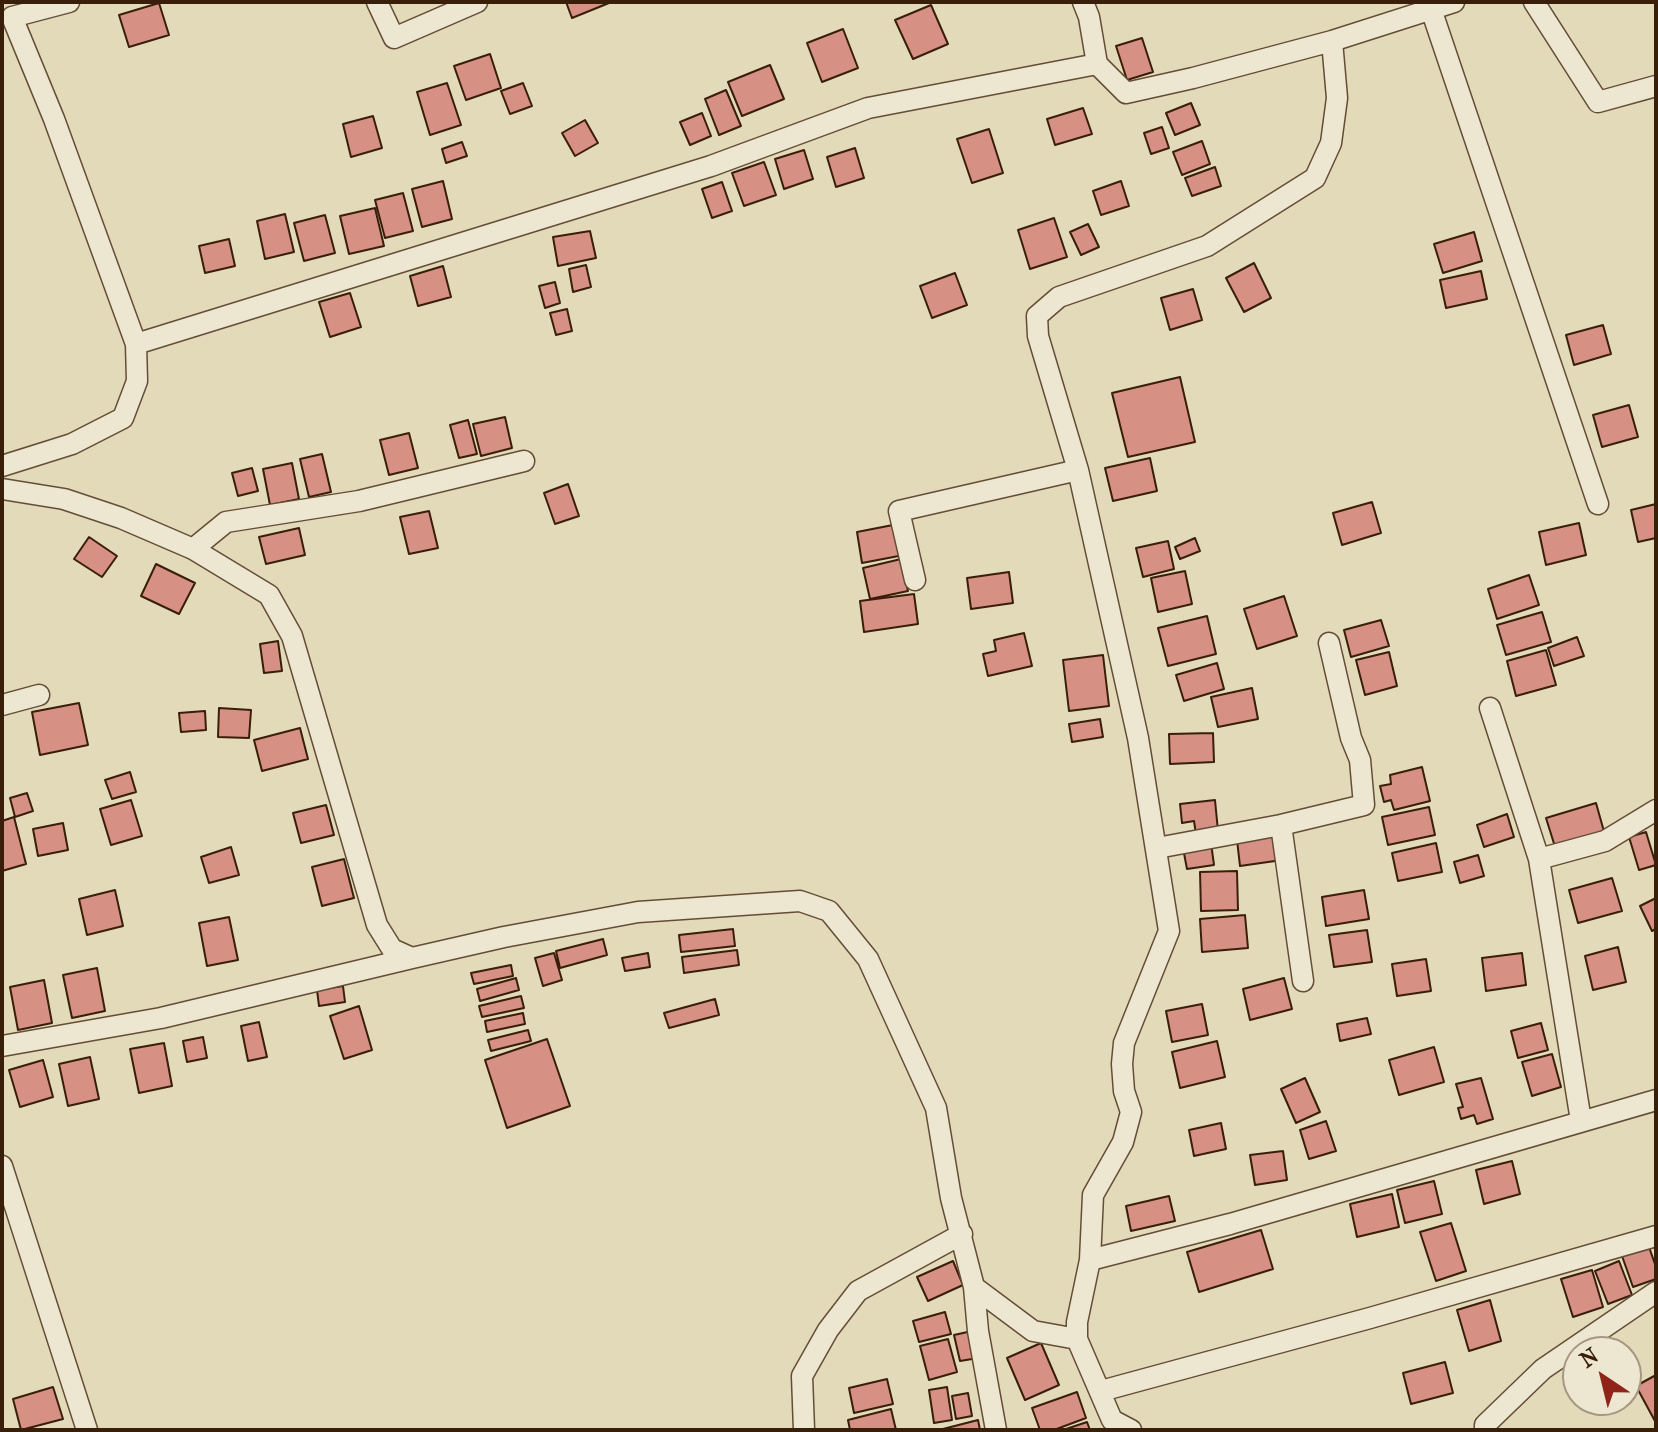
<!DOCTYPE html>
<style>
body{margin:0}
#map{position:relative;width:1658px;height:1432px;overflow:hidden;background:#e3dab9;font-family:"IM FELL French Canon",serif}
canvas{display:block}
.frame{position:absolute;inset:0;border:4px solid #391e0a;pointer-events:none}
.north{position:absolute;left:1562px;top:1336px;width:80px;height:80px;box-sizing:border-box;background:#ede7d2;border:2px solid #a59782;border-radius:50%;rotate:325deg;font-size:22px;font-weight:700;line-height:32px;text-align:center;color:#391e0a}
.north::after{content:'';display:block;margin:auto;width:28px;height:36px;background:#8f2418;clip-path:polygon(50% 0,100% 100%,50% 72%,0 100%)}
</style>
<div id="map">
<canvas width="1658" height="1432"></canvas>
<div class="frame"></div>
<div class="north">N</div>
</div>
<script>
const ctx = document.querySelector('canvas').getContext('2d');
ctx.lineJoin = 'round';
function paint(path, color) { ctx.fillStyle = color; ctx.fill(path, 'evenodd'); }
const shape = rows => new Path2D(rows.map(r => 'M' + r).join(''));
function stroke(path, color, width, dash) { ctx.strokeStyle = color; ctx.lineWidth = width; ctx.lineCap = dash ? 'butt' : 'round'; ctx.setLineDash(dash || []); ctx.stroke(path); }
const building = shape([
 [566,2,608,2,609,3,572,18,566,2],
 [159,3,169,35,129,47,119,15,159,3],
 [931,5,948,44,913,59,895,20,931,5],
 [843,29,858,68,822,82,807,43,843,29],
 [1142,38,1153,72,1127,80,1116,46,1142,38],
 [490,54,501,88,466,100,454,66,490,54],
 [770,65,784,99,742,116,728,82,770,65],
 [447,83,461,125,430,135,417,92,447,83],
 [523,83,532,106,510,114,501,91,523,83],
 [726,90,741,126,719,135,705,99,726,90],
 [1191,103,1200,125,1175,135,1166,113,1191,103],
 [1083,108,1092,134,1055,145,1047,119,1083,108],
 [702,113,711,136,690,145,680,122,702,113],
 [373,116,382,148,351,157,343,124,373,116],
 [585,120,598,143,575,156,562,133,585,120],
 [1162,127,1169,148,1151,154,1144,133,1162,127],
 [989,129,1003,173,972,183,957,139,989,129],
 [1202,141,1210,164,1182,175,1173,152,1202,141],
 [462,142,467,156,446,163,442,149,462,142],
 [855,148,864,178,836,187,827,157,855,148],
 [804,150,813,179,784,189,775,159,804,150],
 [764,162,776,195,744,206,732,173,764,162],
 [1215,167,1221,186,1192,196,1185,178,1215,167],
 [443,181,452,219,422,227,412,189,443,181],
 [1121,181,1129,206,1101,215,1093,191,1121,181],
 [722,182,732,211,712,218,702,189,722,182],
 [403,193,413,231,385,238,375,200,403,193],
 [375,208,384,246,349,254,340,216,375,208],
 [285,214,294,252,265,259,257,221,285,214],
 [325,215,335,253,304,261,294,223,325,215],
 [1054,218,1067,257,1030,269,1018,230,1054,218],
 [1088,224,1099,247,1081,255,1070,232,1088,224],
 [590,231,596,258,558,266,553,237,590,231],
 [1474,232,1482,261,1443,273,1434,244,1474,232],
 [229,239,235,266,205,273,199,246,229,239],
 [1254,263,1271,298,1244,312,1226,278,1254,263],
 [586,265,591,287,573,292,569,269,586,265],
 [443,266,451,297,418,306,410,276,443,266],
 [1481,271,1487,299,1446,308,1440,280,1481,271],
 [955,273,967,305,932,318,920,286,955,273],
 [555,282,560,303,545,308,539,286,555,282],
 [1193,289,1202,320,1170,330,1161,298,1193,289],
 [350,293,361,327,330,337,319,302,350,293],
 [567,309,572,331,556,335,550,313,567,309],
 [1603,325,1611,354,1574,365,1566,335,1603,325],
 [1180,377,1195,442,1128,457,1112,393,1180,377],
 [1629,405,1638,437,1602,447,1593,415,1629,405],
 [505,417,512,448,481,456,473,424,505,417],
 [468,420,477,454,459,458,450,425,468,420],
 [409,433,418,468,389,475,380,440,409,433],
 [322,454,331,492,309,497,300,459,322,454],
 [1150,458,1157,491,1113,501,1105,468,1150,458],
 [292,463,299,499,270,505,263,469,292,463],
 [252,468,258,491,238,496,232,473,252,468],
 [568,484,579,516,555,524,544,493,568,484],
 [1372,502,1381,533,1342,545,1333,513,1372,502],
 [1656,504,1656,538,1638,542,1631,510,1656,504],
 [429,511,438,548,409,554,400,517,429,511],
 [1579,523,1586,555,1546,565,1539,532,1579,523],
 [898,524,904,555,862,563,857,532,898,524],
 [299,528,305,555,266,564,259,537,299,528],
 [89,537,117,556,102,577,74,559,89,537],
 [1195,538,1200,551,1180,559,1175,547,1195,538],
 [1168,541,1174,569,1143,577,1136,548,1168,541],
 [901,559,908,591,870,599,863,568,901,559],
 [156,564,195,583,179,614,141,596,156,564],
 [1185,571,1192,604,1158,612,1151,578,1185,571],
 [1009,572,1013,603,971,609,967,578,1009,572],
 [1529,575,1539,605,1497,619,1488,589,1529,575],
 [914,594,918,624,864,632,860,601,914,594],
 [1284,596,1297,636,1257,649,1244,609,1284,596],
 [1542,612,1551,642,1506,655,1497,625,1542,612],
 [1207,616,1216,654,1168,666,1158,628,1207,616],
 [1381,620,1389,646,1351,657,1344,630,1381,620],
 [1024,633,1032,666,988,676,983,654,996,651,994,640,1024,633],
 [1577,637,1584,656,1554,666,1548,648,1577,637],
 [278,641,282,671,264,673,260,644,278,641],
 [1546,650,1556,685,1516,696,1507,661,1546,650],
 [1389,652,1397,686,1365,695,1356,660,1389,652],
 [1103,655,1109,706,1069,711,1063,660,1103,655],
 [1217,663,1224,689,1184,701,1176,675,1217,663],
 [1252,688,1258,719,1218,727,1211,697,1252,688],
 [79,703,88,745,40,755,32,712,79,703],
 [219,708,251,710,249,738,218,737,219,708],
 [205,711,206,730,181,732,179,713,205,711],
 [1100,719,1103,737,1072,742,1069,724,1100,719],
 [300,728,308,759,262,771,254,740,300,728],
 [1213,733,1214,762,1170,764,1169,734,1213,733],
 [1422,767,1430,801,1394,810,1391,800,1384,802,1380,786,1391,784,1390,775,1422,767],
 [130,772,136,792,112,799,105,780,130,772],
 [27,793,33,811,15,817,10,798,27,793],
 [131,800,142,836,111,845,100,809,131,800],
 [1215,800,1218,831,1196,834,1194,821,1182,823,1180,804,1215,800],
 [1596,803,1605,835,1556,850,1546,818,1596,803],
 [326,805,334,835,301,843,293,813,326,805],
 [1429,807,1435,835,1388,845,1382,817,1429,807],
 [1507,814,1514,837,1484,847,1477,825,1507,814],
 [14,817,26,864,2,871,2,821,14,817],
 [63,823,68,850,38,856,33,829,63,823],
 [1646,832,1656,865,1639,870,1629,837,1646,832],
 [1279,835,1282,860,1240,866,1237,840,1279,835],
 [1211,843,1214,865,1187,869,1183,848,1211,843],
 [1436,843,1442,872,1398,881,1392,853,1436,843],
 [231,847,239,875,209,883,201,857,231,847],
 [1478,855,1484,876,1460,883,1454,862,1478,855],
 [344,859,354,898,322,906,312,867,344,859],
 [1237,871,1238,910,1201,911,1200,872,1237,871],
 [1612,878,1622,911,1578,923,1569,890,1612,878],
 [115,890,123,926,87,935,79,899,115,890],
 [1364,890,1369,919,1326,926,1322,897,1364,890],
 [1656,898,1656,929,1652,931,1640,906,1656,898],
 [1245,915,1248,948,1202,952,1200,919,1245,915],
 [229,917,238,960,207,966,199,923,229,917],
 [733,929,735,946,681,952,679,935,733,929],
 [1367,930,1372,962,1334,967,1329,935,1367,930],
 [603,939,607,955,560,968,556,951,603,939],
 [1618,947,1626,982,1593,990,1585,956,1618,947],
 [737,950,739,965,684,973,682,957,737,950],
 [554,953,562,980,543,986,535,958,554,953],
 [648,953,650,967,625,971,622,958,648,953],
 [1522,953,1526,985,1486,991,1482,958,1522,953],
 [1426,959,1431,991,1397,996,1392,964,1426,959],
 [511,965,513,976,474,984,471,973,511,965],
 [97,968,105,1011,72,1018,63,975,97,968],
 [516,978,519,990,480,1001,477,989,516,978],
 [1284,978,1292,1009,1250,1020,1243,989,1284,978],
 [44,980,52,1023,18,1030,10,987,44,980],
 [343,986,345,1002,319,1006,317,990,343,986],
 [521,996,524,1008,482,1017,479,1006,521,996],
 [715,999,719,1015,669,1028,664,1013,715,999],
 [1202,1004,1208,1035,1172,1042,1166,1011,1202,1004],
 [359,1006,372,1050,344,1059,330,1016,359,1006],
 [523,1013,525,1024,487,1032,485,1021,523,1013],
 [1367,1018,1371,1034,1340,1041,1337,1024,1367,1018],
 [259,1022,267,1057,248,1061,241,1026,259,1022],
 [1541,1023,1548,1050,1518,1058,1511,1031,1541,1023],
 [528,1030,531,1041,491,1051,488,1040,528,1030],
 [203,1037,207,1058,187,1062,183,1041,203,1037],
 [547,1039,570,1106,507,1128,485,1060,547,1039],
 [1217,1041,1225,1077,1180,1088,1172,1052,1217,1041],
 [164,1043,172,1086,139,1093,130,1049,164,1043],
 [1434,1047,1444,1082,1399,1095,1389,1060,1434,1047],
 [1552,1054,1561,1087,1532,1096,1522,1062,1552,1054],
 [90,1057,99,1099,68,1106,59,1064,90,1057],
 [43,1060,53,1097,20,1107,9,1070,43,1060],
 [1305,1078,1320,1112,1296,1123,1281,1089,1305,1078],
 [1481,1078,1493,1119,1477,1124,1474,1115,1461,1119,1458,1108,1463,1107,1456,1084,1481,1078],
 [1326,1121,1336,1151,1309,1159,1300,1130,1326,1121],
 [1221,1123,1226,1149,1194,1156,1189,1130,1221,1123],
 [1283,1151,1287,1180,1255,1185,1250,1155,1283,1151],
 [1512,1161,1520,1194,1484,1204,1476,1170,1512,1161],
 [1434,1181,1442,1214,1405,1223,1397,1190,1434,1181],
 [1392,1194,1399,1227,1357,1237,1350,1204,1392,1194],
 [1169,1196,1175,1221,1131,1231,1126,1206,1169,1196],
 [1451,1223,1466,1271,1436,1281,1420,1232,1451,1223],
 [1261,1230,1273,1269,1199,1292,1187,1252,1261,1230],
 [1649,1247,1656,1267,1656,1279,1633,1287,1622,1256,1649,1247],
 [953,1261,963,1285,928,1301,917,1277,953,1261],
 [1619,1261,1632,1295,1608,1304,1595,1271,1619,1261],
 [1592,1270,1603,1307,1573,1317,1561,1279,1592,1270],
 [1490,1300,1501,1341,1469,1351,1457,1310,1490,1300],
 [945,1312,951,1334,919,1342,913,1321,945,1312],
 [972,1331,978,1358,960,1361,954,1335,972,1331],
 [948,1339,957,1372,929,1380,920,1346,948,1339],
 [1041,1343,1059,1385,1025,1400,1007,1358,1041,1343],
 [1445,1362,1453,1393,1411,1404,1403,1373,1445,1362],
 [1656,1375,1656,1423,1636,1386,1656,1375],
 [887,1379,893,1404,854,1413,849,1388,887,1379],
 [53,1387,63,1419,21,1430,13,1399,53,1387],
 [947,1387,952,1420,934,1423,929,1390,947,1387],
 [1077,1392,1086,1418,1054,1430,1040,1430,1032,1408,1077,1392],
 [968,1393,972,1416,956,1419,952,1396,968,1393],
 [891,1409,896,1430,850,1430,848,1420,891,1409],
 [978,1420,980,1430,939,1430,978,1420],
 [1087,1422,1090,1430,1063,1430,1087,1422]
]);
paint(building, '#d79084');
stroke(building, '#391e0a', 2);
const minor = shape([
 [69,2,12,17,54,119,136,344],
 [377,2,394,38,477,2],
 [1083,2,1089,17,1097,64],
 [1534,2,1598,102,1656,86],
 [1431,9,1598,504],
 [2,466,72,444,123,418,137,381,136,344,711,166,868,108,1097,64,1126,93,1193,78,1332,41,1454,2],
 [2,489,64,499,121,518,193,549,269,595,292,636,377,925,392,949,412,958,504,937,638,912,800,901,829,911,868,959,936,1108,951,1198,974,1287,978,1331,996,1430],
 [193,549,226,522,359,501,524,461],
 [915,580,899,511,1078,470],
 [2,705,39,695],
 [1490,708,1539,859],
 [1281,825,1303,981],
 [1157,848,1281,825,1364,805,1360,760,1351,738,1329,643],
 [2,1046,161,1018,412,958],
 [1581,1121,1539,859,1605,841,1656,810],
 [2,1166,87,1430],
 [1090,1260,1093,1195,1123,1142,1131,1112,1124,1091,1122,1064,1124,1043,1169,931,1138,738,1078,470,1038,336,1037,316,1059,297,1207,246,1315,178,1331,143,1337,98,1332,41],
 [974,1287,1033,1331,1077,1339,1077,1322,1090,1260,1230,1224,1656,1100],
 [1077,1339,1112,1420,1131,1430],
 [1101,1391,1370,1318,1656,1236],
 [804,1430,802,1376,828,1330,858,1291,962,1234],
 [1485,1430,1485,1425,1543,1369,1656,1292]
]);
stroke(minor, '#644d36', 23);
stroke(minor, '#ede7d2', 20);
</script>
